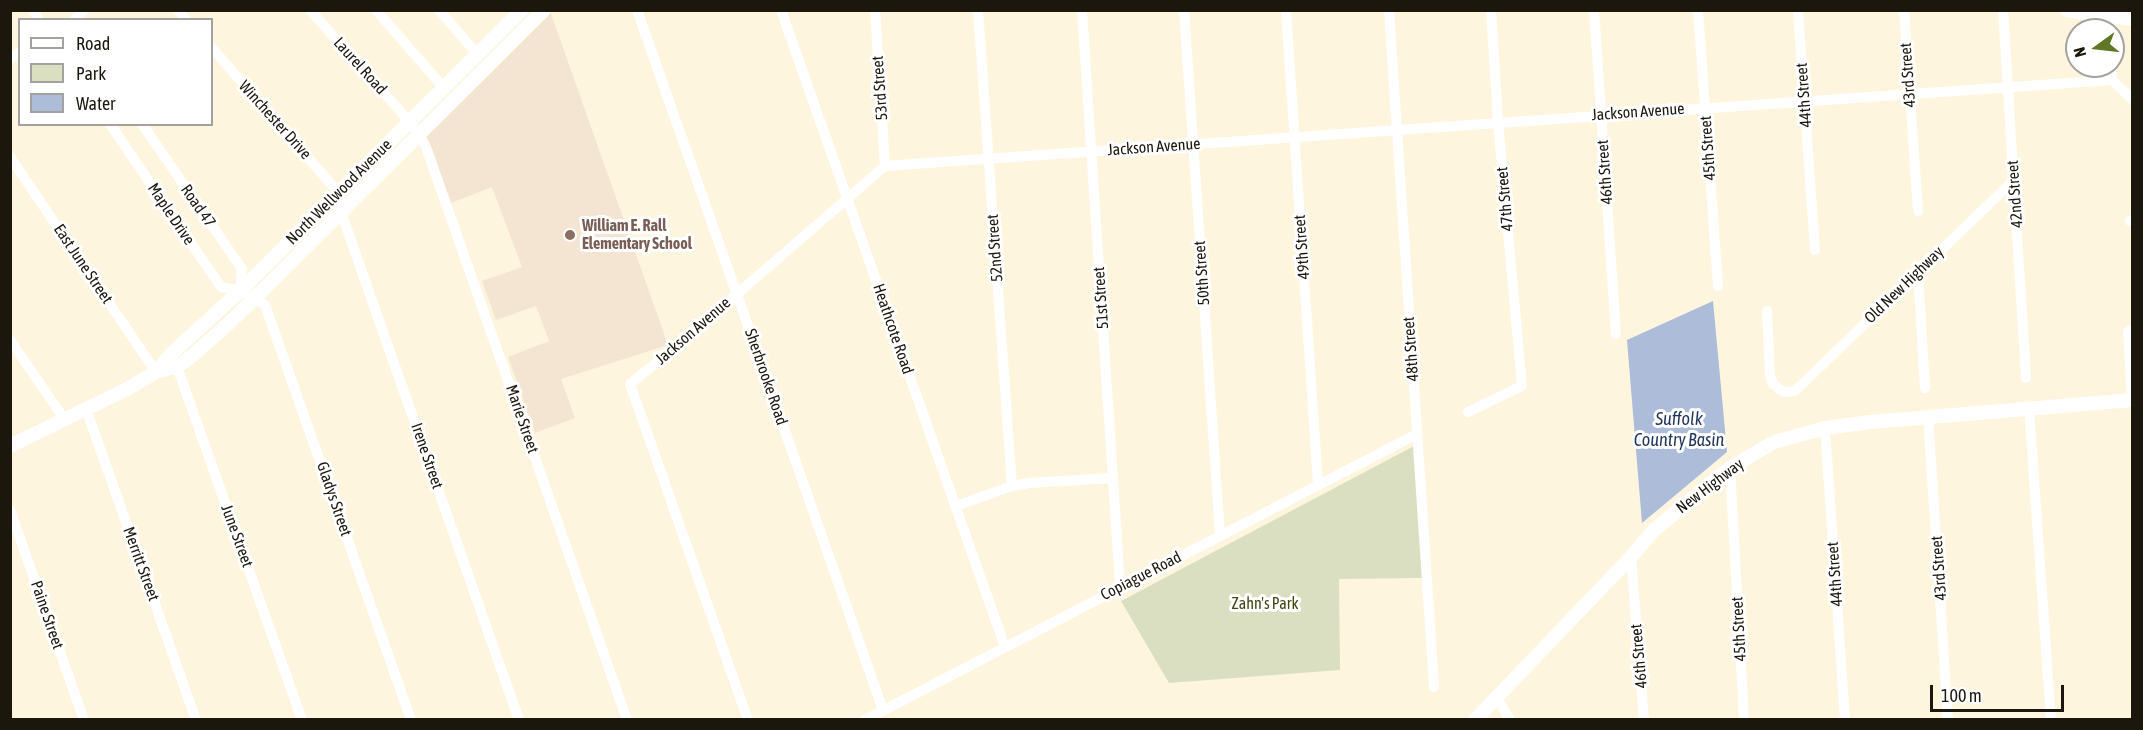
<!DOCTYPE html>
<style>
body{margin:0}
#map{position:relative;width:2143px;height:730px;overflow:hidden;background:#fef5de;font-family:"Asap Condensed",sans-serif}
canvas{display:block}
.frame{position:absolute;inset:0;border:12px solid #1b170d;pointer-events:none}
.legend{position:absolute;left:18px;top:18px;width:195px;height:108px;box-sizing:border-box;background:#fff;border:2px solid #a4a29e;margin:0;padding:8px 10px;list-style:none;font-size:18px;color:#1b170d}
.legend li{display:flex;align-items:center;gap:12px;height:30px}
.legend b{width:30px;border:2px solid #a4a29e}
.north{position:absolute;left:2065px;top:18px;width:60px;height:60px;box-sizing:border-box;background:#fff;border:2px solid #a4a29e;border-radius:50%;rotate:255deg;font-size:16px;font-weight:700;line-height:24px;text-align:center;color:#1b170d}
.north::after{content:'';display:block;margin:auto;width:21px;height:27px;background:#617728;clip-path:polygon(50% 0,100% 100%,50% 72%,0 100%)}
.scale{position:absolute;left:1930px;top:685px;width:134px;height:27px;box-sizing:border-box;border:3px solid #1b170d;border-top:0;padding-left:8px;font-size:18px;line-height:21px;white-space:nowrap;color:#1b170d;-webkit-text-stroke:4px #fff;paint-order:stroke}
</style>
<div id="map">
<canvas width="2143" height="730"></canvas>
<div class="frame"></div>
<ul class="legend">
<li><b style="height:8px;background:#fff"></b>Road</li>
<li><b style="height:16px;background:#dbdfc1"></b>Park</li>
<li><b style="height:16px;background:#acbcd9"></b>Water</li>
</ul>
<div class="north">N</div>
<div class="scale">100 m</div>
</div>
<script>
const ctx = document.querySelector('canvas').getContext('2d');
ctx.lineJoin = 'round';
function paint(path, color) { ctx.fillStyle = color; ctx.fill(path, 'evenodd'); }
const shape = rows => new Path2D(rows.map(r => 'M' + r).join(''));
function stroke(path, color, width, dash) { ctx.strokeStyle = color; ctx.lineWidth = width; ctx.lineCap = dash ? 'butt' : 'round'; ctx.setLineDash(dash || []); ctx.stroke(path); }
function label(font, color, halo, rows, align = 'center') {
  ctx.font = font + ' "Asap Condensed",sans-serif'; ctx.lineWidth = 6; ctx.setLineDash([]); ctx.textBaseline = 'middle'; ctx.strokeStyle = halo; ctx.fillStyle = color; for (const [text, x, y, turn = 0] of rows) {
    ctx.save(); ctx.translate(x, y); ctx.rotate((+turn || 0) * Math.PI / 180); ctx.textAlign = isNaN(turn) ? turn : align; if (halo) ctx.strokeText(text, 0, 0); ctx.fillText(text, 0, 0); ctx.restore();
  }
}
paint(shape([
 [550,11,668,345,561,379,575,418,535,433,508,357,549,341,536,306,496,320,482,281,522,267,492,187,451,203,426,134]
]), '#f3e5d2');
paint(shape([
 [1414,446,1423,578,1339,579,1340,670,1169,683,1121,601]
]), '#dbdfc1');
paint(shape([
 [1713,301,1727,452,1642,523,1627,340]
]), '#acbcd9');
stroke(shape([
 [33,10,39,20],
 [178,10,186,20],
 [310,10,410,122,426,147,627,720],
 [376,10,444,88],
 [439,10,478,55],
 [637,10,883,710],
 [781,10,1005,647],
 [875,10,885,166],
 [978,10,1012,486],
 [1082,10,1120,586],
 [1184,10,1220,535],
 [1286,10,1318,484],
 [1389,10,1434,687],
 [1594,10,1616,334],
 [1698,10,1718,286],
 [1798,10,1815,250],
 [1904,10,1918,211],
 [2003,10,2026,378],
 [2107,10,2108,30],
 [74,20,84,10],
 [212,48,338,192,341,212,519,720],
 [10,59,20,52],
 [2111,66,2112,80,2132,99],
 [110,124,221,287,240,291,265,305,411,720],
 [142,124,242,269,240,291],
 [10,157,156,372],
 [2130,221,2132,220],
 [1918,272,1925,388],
 [1767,311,1770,375,1773,384,1779,389,1785,392,1795,391,2014,180],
 [2132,330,2128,332,2132,396],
 [10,340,65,420],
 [175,361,302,720],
 [2029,408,2051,720],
 [86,409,196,720],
 [1468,412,1522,386,1498,122,1491,10],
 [1928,417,1948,720],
 [1825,428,1845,720],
 [1730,468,1744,720],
 [956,506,1012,486,1029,483,1113,478],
 [10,510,84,720],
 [1631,557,1644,720],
 [1497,698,1510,720],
 [748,720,630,384,677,346,885,166,2112,80],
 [865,720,1417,434]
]), '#fff', 10);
stroke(shape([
 [2067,10,2132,19],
 [156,372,172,353,240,291,522,10],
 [10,446,127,389,156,372,177,366,186,361,226,326,269,284,544,10],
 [1475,720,1631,557,1654,530,1730,468,1774,442,1825,428,1870,422,2132,400]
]), '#fff', 14);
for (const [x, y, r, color] of [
 [570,235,6,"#8d6e63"]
]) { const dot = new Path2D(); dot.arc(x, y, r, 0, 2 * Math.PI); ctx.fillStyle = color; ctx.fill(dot); stroke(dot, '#fff', 2); }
label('16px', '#1b170d', '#fff', [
 ["Laurel Road",360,66,48],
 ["43rd Street",1908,75,-94],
 ["53rd Street",880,88,-94],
 ["44th Street",1804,95,-94],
 ["Jackson Avenue",1638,112,-4],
 ["Winchester Drive",275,120,48],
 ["Jackson Avenue",1154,147,-4],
 ["45th Street",1708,148,-94],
 ["46th Street",1605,172,-94],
 ["North Wellwood Avenue",339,192,-45],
 ["42nd Street",2015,194,-94],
 ["47th Street",1505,199,-95],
 ["Road 47",198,206,55],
 ["Maple Drive",171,214,56],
 ["49th Street",1302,247,-94],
 ["52nd Street",995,248,-94],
 ["East June Street",83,264,56],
 ["50th Street",1202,273,-94],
 ["Old New Highway",1904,285,-44],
 ["51st Street",1101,298,-94],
 ["Heathcote Road",893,329,71],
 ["Jackson Avenue",693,331,-41],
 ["48th Street",1411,349,-94],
 ["Sherbrooke Road",766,377,71],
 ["Marie Street",522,419,71],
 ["Irene Street",427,456,71],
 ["New Highway",1710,486,-37],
 ["Gladys Street",334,499,71],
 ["June Street",237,536,70],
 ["Merritt Street",141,564,70],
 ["43rd Street",1939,568,-94],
 ["44th Street",1835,574,-94],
 ["Copiague Road",1141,576,-27],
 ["Paine Street",47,615,71],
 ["45th Street",1739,629,-93],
 ["46th Street",1639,656,-95]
]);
label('bold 16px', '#785e54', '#fff', [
 ["William E. Rall",582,226],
 ["Elementary School",582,244]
], 'left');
label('16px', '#424610', '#fff', [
 ["Zahn's Park",1265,604]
]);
label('italic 18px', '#1f345b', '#fff', [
 ["Suffolk",1679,419],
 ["Country Basin",1679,440]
]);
</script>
